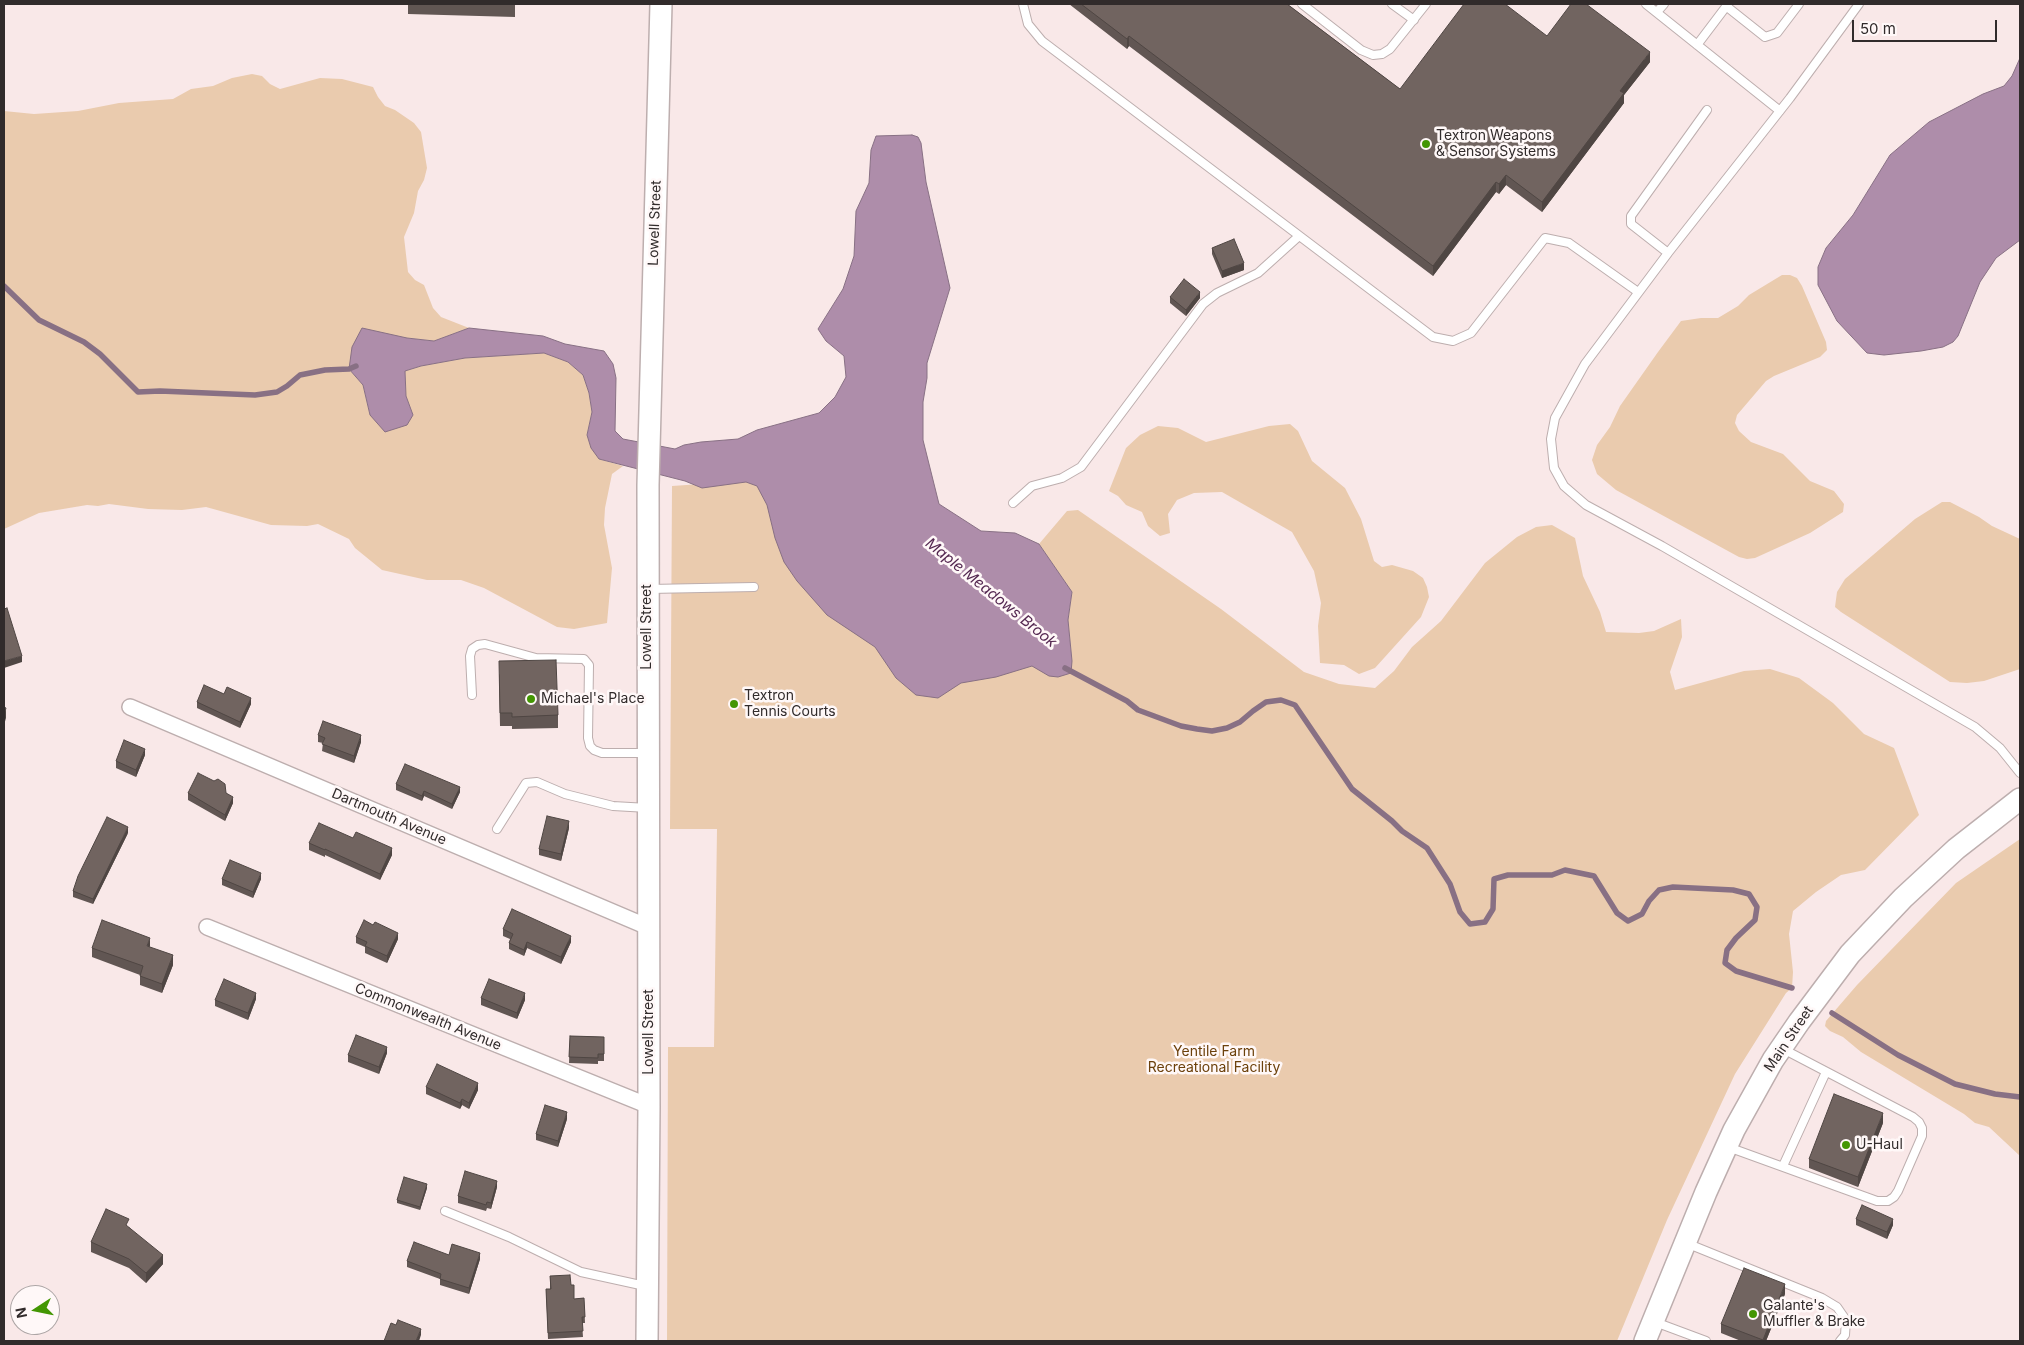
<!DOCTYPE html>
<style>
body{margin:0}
#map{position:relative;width:2024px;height:1345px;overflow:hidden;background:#f9e8e8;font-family:Inter,sans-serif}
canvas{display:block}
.frame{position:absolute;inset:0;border:5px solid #312b2b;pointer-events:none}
.north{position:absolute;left:10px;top:1285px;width:50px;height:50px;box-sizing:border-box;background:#fff8f8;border:1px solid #ada6a6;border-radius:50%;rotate:259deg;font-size:14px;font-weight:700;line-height:20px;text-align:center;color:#312b2b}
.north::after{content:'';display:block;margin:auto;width:18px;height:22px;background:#439603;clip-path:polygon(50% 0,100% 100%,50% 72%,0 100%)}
.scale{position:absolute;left:1852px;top:20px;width:145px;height:22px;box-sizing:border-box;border:2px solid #312b2b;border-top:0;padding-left:6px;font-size:15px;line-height:18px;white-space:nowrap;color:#312b2b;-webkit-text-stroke:4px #fff8f8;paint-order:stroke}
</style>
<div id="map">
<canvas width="2024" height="1345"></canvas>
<div class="frame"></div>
<div class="north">N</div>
<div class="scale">50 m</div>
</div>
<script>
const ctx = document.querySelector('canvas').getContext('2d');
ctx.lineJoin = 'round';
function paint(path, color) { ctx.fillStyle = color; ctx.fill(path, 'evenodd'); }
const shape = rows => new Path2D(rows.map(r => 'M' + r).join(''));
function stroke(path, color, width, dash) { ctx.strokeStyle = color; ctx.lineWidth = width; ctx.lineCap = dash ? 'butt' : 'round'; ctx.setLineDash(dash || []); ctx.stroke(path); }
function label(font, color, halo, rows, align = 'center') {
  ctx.font = font + ' Inter,sans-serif'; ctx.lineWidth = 5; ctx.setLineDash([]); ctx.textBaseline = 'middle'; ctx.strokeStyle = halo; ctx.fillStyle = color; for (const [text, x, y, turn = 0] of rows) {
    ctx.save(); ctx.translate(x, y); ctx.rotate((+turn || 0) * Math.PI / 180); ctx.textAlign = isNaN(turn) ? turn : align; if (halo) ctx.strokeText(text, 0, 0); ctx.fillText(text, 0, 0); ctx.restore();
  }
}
paint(shape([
 [252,74,262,76,270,84,280,89,320,78,342,79,373,87,378,97,385,106,395,110,414,123,421,132,427,168,424,180,418,191,414,213,404,237,408,272,415,280,424,285,433,308,441,317,469,328,434,341,407,338,349,369,363,385,370,415,413,416,406,396,405,371,421,366,465,358,544,353,568,362,583,375,589,393,592,412,587,435,599,459,623,466,612,474,605,508,604,525,612,568,607,623,574,629,557,627,484,588,461,580,427,580,382,570,355,548,349,539,318,524,307,526,271,525,206,507,182,510,148,509,109,504,98,506,87,505,39,513,4,529,4,111,34,114,78,111,119,103,173,99,191,89,213,86,232,78],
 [1782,275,1790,275,1797,278,1802,286,1826,342,1827,350,1820,357,1774,376,1766,381,1737,415,1735,423,1739,431,1751,442,1783,454,1810,481,1834,491,1844,504,1843,512,1810,533,1755,558,1747,559,1739,557,1616,490,1597,474,1592,460,1597,445,1610,427,1620,406,1658,352,1681,321,1701,318,1718,318,1738,306,1749,295],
 [1290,424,1298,431,1312,461,1345,488,1361,519,1374,561,1382,567,1392,565,1413,571,1423,578,1427,587,1429,597,1421,617,1375,668,1359,674,1344,665,1320,663,1318,626,1321,603,1314,571,1292,532,1222,492,1194,493,1177,500,1168,514,1170,533,1160,536,1148,526,1142,512,1126,505,1118,496,1109,491,1126,448,1140,435,1158,426,1178,428,1206,442,1269,426],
 [831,475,1072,661,1068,620,1072,592,1039,544,1067,511,1078,510,1221,609,1304,672,1339,684,1375,688,1394,671,1412,647,1441,621,1485,563,1517,537,1536,527,1552,525,1575,538,1583,576,1600,612,1606,632,1639,633,1654,631,1681,619,1682,637,1670,672,1675,690,1744,671,1770,669,1799,678,1833,703,1864,734,1894,748,1919,815,1865,870,1841,875,1816,892,1793,911,1789,934,1793,972,1792,988,1786,993,1735,1074,1667,1220,1617,1341,667,1341,668,1047,714,1047,717,829,670,829,672,486],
 [1942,502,1950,502,1979,517,1992,526,2020,539,2020,669,1984,681,1967,683,1950,682,1841,612,1835,607,1837,592,1845,579,1915,519],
 [2020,839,2020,1156,1989,1127,1975,1123,1964,1114,1861,1052,1843,1037,1830,1031,1825,1026,1826,1021,1857,985,1956,883]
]), '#eacbae');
const water = shape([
 [2020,58,2020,240,1996,258,1980,282,1958,336,1953,342,1943,347,1921,351,1884,355,1867,353,1837,321,1818,285,1818,267,1826,248,1853,215,1890,155,1929,122,1983,94,2004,86,2012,76,2020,58],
 [912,135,918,137,921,143,926,182,950,288,927,363,927,378,923,402,923,440,939,504,981,531,1015,533,1039,544,1072,592,1068,620,1072,661,1071,673,1058,677,1049,676,1032,666,996,677,961,683,938,698,916,695,896,678,875,647,827,615,797,581,784,562,775,538,767,505,757,486,746,482,702,488,685,481,599,459,591,448,587,435,592,412,589,393,583,375,568,362,544,353,465,358,421,366,405,371,406,396,413,415,407,425,385,432,370,415,363,385,349,369,352,347,362,328,407,338,434,341,469,328,543,336,565,344,604,351,613,364,616,378,615,431,623,439,675,449,684,445,701,442,738,439,757,430,819,413,835,397,846,377,844,356,826,341,818,329,843,289,854,256,856,211,869,183,871,150,876,136,912,135]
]);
paint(water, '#ae8daa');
stroke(water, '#887084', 1);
stroke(shape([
 [4,286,39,320,84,342,100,354,138,392,160,391,255,395,277,392,287,386,300,375,325,370,349,369,356,366],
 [1065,668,1127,701,1138,710,1181,726,1197,729,1212,731,1227,728,1240,722,1253,711,1266,702,1281,700,1295,705,1352,789,1392,821,1402,831,1427,848,1450,884,1460,912,1470,924,1485,922,1493,909,1494,879,1508,875,1552,875,1565,870,1594,876,1617,913,1628,921,1642,914,1649,901,1659,890,1673,887,1733,890,1749,894,1757,907,1755,920,1736,938,1727,950,1725,963,1736,971,1792,988],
 [1832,1013,1898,1055,1955,1084,1995,1094,2020,1097]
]), '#887084', 5.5);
const lane = shape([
 [1023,4,1028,24,1042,41,1433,337,1453,341,1471,333,1545,238,1569,243,1638,292],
 [1302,4,1361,50,1373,55,1382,54,1390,49,1426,4],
 [1392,4,1414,20],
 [1646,4,1780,111],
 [1859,4,1790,98,1668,253,1585,364,1555,418,1551,439,1554,468,1564,486,1586,505,1662,546,1975,727,2000,748,2020,773],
 [1726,6,1765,37,1777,33,1799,4],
 [1657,12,1664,4],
 [1697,45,1728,4],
 [1668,253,1631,224,1631,216,1707,110],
 [1013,503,1032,486,1062,478,1081,467,1203,304,1217,293,1258,273,1299,236],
 [649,589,754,587],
 [472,695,470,656,472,649,478,645,485,644,536,658,584,659,589,665,588,738,590,746,594,750,602,753,648,753],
 [497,829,526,783,537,782,565,794,613,806,648,808],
 [1728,1147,1877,1201,1888,1201,1894,1197,1898,1191,1922,1136,1922,1128,1919,1122,1913,1117,1783,1049],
 [1783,1166,1826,1072],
 [445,1211,509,1237,581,1272,645,1286],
 [1686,1243,1822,1298,1837,1307,1846,1320,1845,1335,1840,1341],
 [1655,1322,1706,1341]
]);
const street = shape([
 [130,707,648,927],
 [207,927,649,1106]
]);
const secondary = shape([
 [647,1341,649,1106,648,485,661,4],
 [1645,1341,1706,1192,1734,1130,1773,1060,1799,1022,1850,954,1903,898,1956,849,2020,799]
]);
stroke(lane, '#bdaeae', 10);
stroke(street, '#bdaeae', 18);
stroke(secondary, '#bdaeae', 24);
stroke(lane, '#fff', 8);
stroke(street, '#fff', 15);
stroke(secondary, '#fff', 21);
paint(shape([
 [408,4,515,4,515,17,408,14],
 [1069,4,1287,4,1400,89,1547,36,1650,62,1624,95,1624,103,1542,212,1506,185,1499,194,1496,192,1433,276,1129,46,1127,49],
 [1212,248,1244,270,1222,278,1212,254],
 [1170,297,1200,298,1186,316,1170,303],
 [499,674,558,715,558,728,512,729,512,726,500,726],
 [224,694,251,704,240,728,197,708,197,702],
 [318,735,361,742,354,763,322,751,323,743,318,742],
 [145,755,136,777,116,768,116,761],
 [214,781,226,793,233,803,225,821,188,800,188,793],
 [396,784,460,792,452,809,424,796,422,801,396,790],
 [569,828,561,861,539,855,539,849],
 [128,833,93,904,73,897,73,891],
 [353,838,392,855,380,880,325,855,325,857,309,850,309,843],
 [222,879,261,879,253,898,222,885],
 [503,929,571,942,561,964,527,948,524,956,509,949,509,943,510,939,503,936],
 [356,937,398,939,387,963,365,953,365,947,356,943],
 [150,947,173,965,162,993,140,985,140,975,92,957,92,948],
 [481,998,525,1000,517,1019,481,1005],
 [256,999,248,1020,215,1006,215,1000],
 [570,1036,604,1037,604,1061,598,1061,598,1064,569,1063],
 [387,1053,379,1074,348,1062,348,1055],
 [426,1087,478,1090,469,1109,462,1105,460,1109,426,1094],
 [567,1119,558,1147,536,1140,536,1134],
 [1883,1123,1858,1187,1809,1168,1809,1159],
 [497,1187,491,1209,487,1208,486,1211,458,1203,458,1196],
 [427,1188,420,1210,397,1203,397,1200],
 [1856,1219,1893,1225,1887,1239,1856,1225],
 [129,1227,163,1264,146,1283,129,1268,91,1252,91,1242],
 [449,1255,480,1259,469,1294,440,1285,440,1279,407,1267,407,1261],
 [550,1276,571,1285,574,1299,584,1298,585,1323,582,1323,583,1337,548,1339,546,1289,550,1289],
 [1785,1294,1766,1341,1741,1341,1721,1333,1721,1324]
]), '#615653');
paint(shape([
 [1129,36,1129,46,1127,49,1127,39],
 [1650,52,1650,62,1624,95,1624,103,1542,212,1542,202,1620,91],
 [1506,175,1506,185,1499,194,1499,184],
 [1496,182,1496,192,1433,276,1433,266],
 [1244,263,1244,270,1222,278,1222,271],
 [1200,292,1200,298,1186,316,1186,310],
 [22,656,22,662,4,668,4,661],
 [251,698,251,704,240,728,240,722],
 [6,708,6,718,4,725,4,715],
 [361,735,361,742,354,763,354,756],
 [145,749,145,755,136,777,136,770],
 [460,787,460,792,452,809,452,804],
 [424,791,424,796,422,801,422,796],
 [233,797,233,803,225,821,225,815],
 [569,821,569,828,561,861,561,854],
 [128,827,128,833,93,904,93,899],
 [392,848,392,855,380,880,380,874],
 [261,873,261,879,253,898,253,892],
 [398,933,398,939,387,963,387,956],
 [571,936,571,942,561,964,561,957],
 [150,938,150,947,147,946],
 [527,942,527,948,524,956,524,950],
 [173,955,173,965,162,993,162,984],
 [256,993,256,999,248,1020,248,1013],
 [525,993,525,1000,517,1019,517,1013],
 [387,1047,387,1053,379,1074,379,1067],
 [478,1083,478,1090,469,1109,469,1103],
 [462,1099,462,1105,460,1109,460,1103],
 [567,1112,567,1119,558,1147,558,1141],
 [1883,1113,1883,1123,1858,1187,1858,1177],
 [497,1181,497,1187,491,1209,491,1203],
 [427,1184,427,1188,420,1210,420,1207],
 [1893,1219,1893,1225,1887,1239,1887,1232],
 [480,1253,480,1259,469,1294,469,1288],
 [163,1255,163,1264,146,1283,146,1273],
 [1785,1284,1785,1294,1766,1341,1763,1341],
 [421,1329,421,1335,419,1341,416,1341]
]), '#4f4643');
const building = shape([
 [1081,4,1287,4,1400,89,1464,4,1505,4,1547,36,1571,4,1586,4,1650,52,1620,91,1624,93,1542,202,1506,175,1499,184,1496,182,1433,266,1129,36,1127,39,1081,4],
 [1234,239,1244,263,1222,271,1212,248,1234,239],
 [1184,279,1200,292,1186,310,1170,297,1184,279],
 [7,608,22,656,4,661,4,609,7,608],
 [556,660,558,715,512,717,512,713,500,713,499,661,556,660],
 [204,685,224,694,227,687,251,698,240,722,197,702,204,685],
 [4,707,6,708,4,715,4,707],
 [323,721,361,735,354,756,322,744,325,738,318,735,323,721],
 [124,740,145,749,136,770,116,761,124,740],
 [405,764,460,787,452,804,424,791,422,796,396,784,405,764],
 [198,773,214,781,218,779,225,784,226,793,233,797,225,815,188,793,198,773],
 [547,816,569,821,561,854,539,849,547,816],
 [107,817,128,827,93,899,73,891,78,876,107,817],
 [319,823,353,838,356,832,392,848,380,874,325,849,325,850,309,843,319,823],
 [230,860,261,873,253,892,222,879,230,860],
 [512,909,571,936,561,957,527,942,524,950,509,943,513,934,503,929,512,909],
 [102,920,150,938,147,946,173,955,162,984,140,976,143,966,92,948,102,920],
 [364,920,373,925,375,922,398,933,387,956,365,946,367,942,356,937,364,920],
 [224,979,256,993,248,1013,215,1000,224,979],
 [489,979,525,993,517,1013,481,998,489,979],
 [356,1035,387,1047,379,1067,348,1055,356,1035],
 [570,1036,604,1037,604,1054,598,1054,598,1058,569,1057,570,1036],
 [437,1064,478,1083,469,1103,462,1099,460,1103,426,1087,437,1064],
 [1834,1094,1883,1113,1858,1177,1809,1159,1834,1094],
 [545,1105,567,1112,558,1141,536,1134,545,1105],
 [465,1171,497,1181,491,1203,487,1202,486,1205,458,1196,465,1171],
 [404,1177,427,1184,420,1207,397,1200,404,1177],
 [1862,1205,1893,1219,1887,1232,1856,1219,1862,1205],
 [106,1209,129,1219,126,1225,163,1255,146,1273,129,1259,91,1242,106,1209],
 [414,1242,449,1255,452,1244,480,1253,469,1288,440,1279,441,1274,407,1261,414,1242],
 [1744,1268,1785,1284,1763,1340,1721,1324,1744,1268],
 [570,1275,571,1285,574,1285,574,1299,584,1298,585,1317,582,1317,583,1331,548,1333,546,1289,551,1289,550,1276,570,1275],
 [398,1320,421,1329,416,1341,384,1341,391,1323,396,1325,398,1320]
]);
paint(building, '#716460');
stroke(building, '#4f4643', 1);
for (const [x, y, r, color] of [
 [1426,144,5,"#439603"],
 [531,699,5,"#439603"],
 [734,704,5,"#439603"],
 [1846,1145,5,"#439603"],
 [1753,1314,5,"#439603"]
]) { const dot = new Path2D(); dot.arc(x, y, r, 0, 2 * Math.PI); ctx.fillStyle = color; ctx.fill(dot); stroke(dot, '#fff8f8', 2); }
label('14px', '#312b2b', '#fff8f8', [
 ["Textron Weapons",1436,136],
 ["& Sensor Systems",1436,152],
 ["Textron",744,696],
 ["Tennis Courts",744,712],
 ["Michael's Place",541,699],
 ["U-Haul",1856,1145],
 ["Galante's",1763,1306],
 ["Muffler & Brake",1763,1322]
], 'left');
label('14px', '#312b2b', '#fff8f8', [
 ["Lowell Street",655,223,-88],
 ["Lowell Street",647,627,-90],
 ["Dartmouth Avenue",389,817,23],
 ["Commonwealth Avenue",428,1017,22],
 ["Lowell Street",649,1032,-90],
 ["Main Street",1789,1039,-56]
]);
label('14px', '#6c410b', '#fff8f8', [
 ["Yentile Farm",1214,1052],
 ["Recreational Facility",1214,1068]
]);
label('italic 15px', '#552952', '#fff8f8', [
 ["Maple Meadows Brook",991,593,39]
]);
</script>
